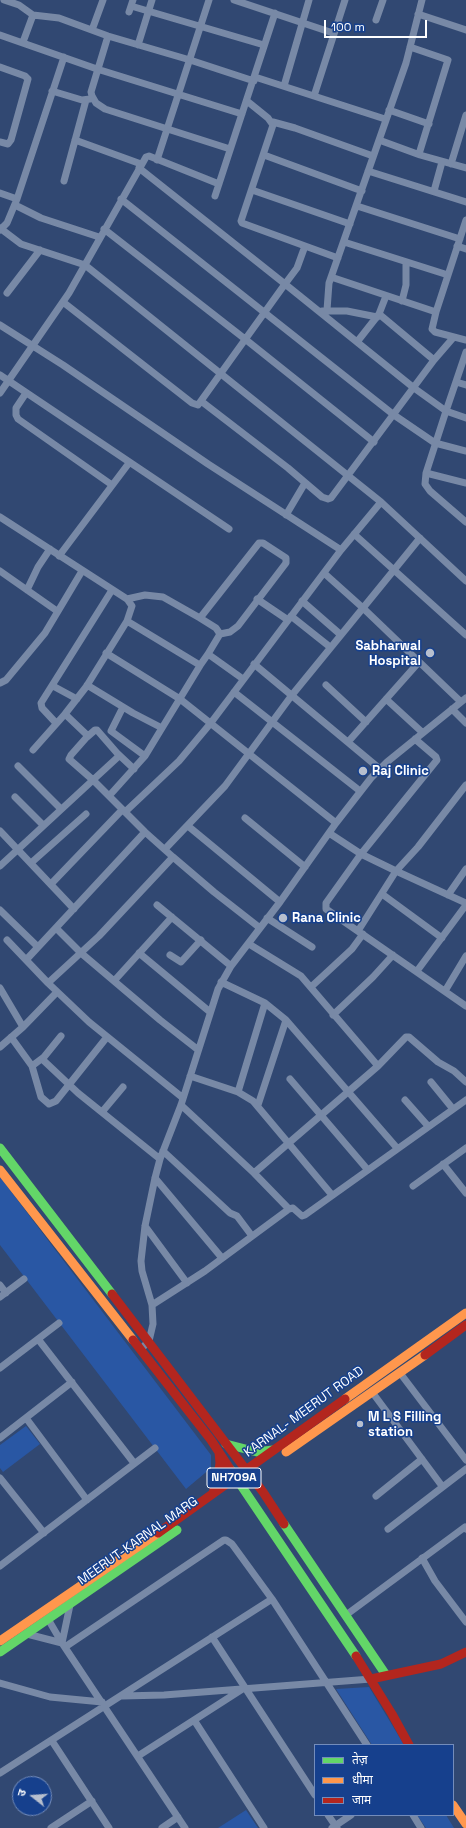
<!DOCTYPE html>
<meta charset="utf-8">
<style>
body{margin:0}
#map{position:relative;width:466px;height:1828px;overflow:hidden;background:#314872;font-family:"Space Grotesk","Noto Sans Devanagari",sans-serif}
canvas{display:block}
.legend{position:absolute;left:314px;top:1744px;width:140px;height:72px;box-sizing:border-box;background:#16408d;border:1px solid #738cbb;margin:0;padding:5px 7px;list-style:none;font-size:12px;color:#fff}
.legend li{display:flex;align-items:center;gap:8px;height:20px}
.legend b{width:20px;border:1px solid #738cbb}
.north{position:absolute;left:12px;top:1776px;width:40px;height:40px;box-sizing:border-box;background:#16408d;border:1px solid #738cbb;border-radius:50%;rotate:287deg;font-size:11px;font-weight:700;line-height:16px;text-align:center;color:#fff}
.north::after{content:'';display:block;margin:auto;width:14px;height:18px;background:#b7bfce;clip-path:polygon(50% 0,100% 100%,50% 72%,0 100%)}
.scale{position:absolute;left:324px;top:20px;width:103px;height:18px;box-sizing:border-box;border:2px solid #fff;border-top:0;padding-left:5px;font-size:12px;line-height:14px;white-space:nowrap;color:#fff;-webkit-text-stroke:3px #16408d;paint-order:stroke}
</style>
<div id="map">
<canvas width="466" height="1828"></canvas>
<ul class="legend">
<li><b style="height:5px;background:#63d668"></b>तेज़</li>
<li><b style="height:5px;background:#ff974d"></b>धीमा</li>
<li><b style="height:5px;background:#b3261e"></b>जाम</li>
</ul>
<div class="north">उ</div>
<div class="scale">100 m</div>
</div>
<script>
const ctx = document.querySelector('canvas').getContext('2d');
ctx.lineJoin = 'round';
function paint(path, color) { ctx.fillStyle = color; ctx.fill(path, 'evenodd'); }
const shape = rows => new Path2D(rows.map(r => 'M' + r).join(''));
function stroke(path, color, width, dash) { ctx.strokeStyle = color; ctx.lineWidth = width; ctx.lineCap = dash ? 'butt' : 'round'; ctx.setLineDash(dash || []); ctx.stroke(path); }
function label(font, color, halo, rows, align = 'center') {
  ctx.font = font + ' "Space Grotesk",sans-serif'; ctx.lineWidth = 3; ctx.setLineDash([]); ctx.textBaseline = 'middle'; ctx.strokeStyle = halo; ctx.fillStyle = color; for (const [text, x, y, turn = 0] of rows) {
    ctx.save(); ctx.translate(x, y); ctx.rotate((+turn || 0) * Math.PI / 180); ctx.textAlign = isNaN(turn) ? turn : align; if (halo) ctx.strokeText(text, 0, 0); ctx.fillText(text, 0, 0); ctx.restore();
  }
}
paint(shape([
 [0,1177,211,1455,211,1468,186,1489,0,1245],
 [26,1426,40,1444,3,1472,0,1468,0,1445],
 [369,1687,403,1743,403,1745,372,1745,336,1689],
 [246,1810,258,1828,218,1828],
 [417,1815,446,1815,454,1828,426,1828]
]), '#2957a4');
stroke(shape([
 [4,0,19,5,33,15,59,18,108,36,190,60,254,81],
 [234,0,333,33],
 [131,6,264,45],
 [129,12,133,0],
 [418,14,466,30],
 [376,20,383,0],
 [92,30,103,0],
 [0,35,97,69,242,114],
 [108,36,91,92,92,96,96,103,105,109,230,149],
 [23,42,33,15],
 [138,45,152,0],
 [410,47,448,60,419,154],
 [0,67,25,76,28,79,11,140,8,144,0,142],
 [255,77,385,119],
 [284,86,309,0],
 [52,91,82,100,90,99],
 [314,96,345,0],
 [247,101,268,118,273,125,241,221,242,223,338,258],
 [389,110,429,124],
 [273,122,295,128,373,156],
 [75,140,141,164],
 [379,140,420,155,466,168],
 [264,155,362,191],
 [157,160,209,0],
 [451,164,466,115],
 [368,171,466,202],
 [64,181,86,100],
 [252,190,350,224],
 [434,191,442,162],
 [0,193,17,199],
 [215,196,275,13],
 [121,199,394,415,435,443,466,451],
 [15,205,41,218,99,237],
 [357,206,460,239],
 [466,220,436,312,432,329,435,332,466,340],
 [0,228,21,244,85,265,381,502,341,550],
 [104,229,245,339,374,442],
 [0,230,7,223,17,199,64,57],
 [344,242,448,275],
 [305,246,297,268,285,284,414,388,446,411,426,473,425,484,430,491,466,522],
 [457,246,466,249],
 [331,277,436,312],
 [7,293,40,250],
 [402,301,406,285,406,262],
 [63,302,192,403,198,405,285,284,139,168],
 [327,310,329,283,406,63,422,0],
 [322,311,347,311,377,317],
 [0,325,63,365,208,464,341,550,210,724,179,761,125,812],
 [357,342,379,314,386,296],
 [466,352,446,411,466,418],
 [434,360,453,338],
 [0,375,229,529],
 [456,382,466,385],
 [0,393,69,293,146,157,149,156,219,184],
 [26,393,16,408,16,415,18,419,112,485],
 [201,401,288,468,322,497,328,499,331,498,434,360,379,314],
 [426,473,466,483],
 [381,502,466,581],
 [286,515,305,483],
 [0,517,127,599,132,606,127,621,86,687,65,714,33,750],
 [354,534,466,635],
 [420,538,363,608,461,702],
 [59,556,129,463],
 [0,571,57,611],
 [27,590,38,567,50,549],
 [257,599,288,620],
 [302,601,341,635],
 [291,616,330,647],
 [200,618,259,543,263,543,286,558,286,563,238,626,230,632,220,634],
 [127,621,198,664,201,664,208,654,220,634,216,628,200,618,163,597,145,595,127,599],
 [106,653,180,699,336,823],
 [208,654,243,679],
 [254,664,380,769],
 [0,683,6,680,45,633,82,571],
 [87,685,133,713,162,728,201,664],
 [326,685,366,722],
 [53,686,77,699],
 [234,692,360,791],
 [386,699,423,733],
 [123,707,111,731,145,756],
 [452,709,466,723],
 [56,723,42,708,41,703,112,590],
 [87,737,95,730,97,730,117,753,134,769],
 [348,742,419,662],
 [119,756,93,780,145,832,173,857,214,892,260,928],
 [18,766,61,809],
 [466,785,418,847,396,871,466,903],
 [109,796,145,756,162,728],
 [15,797,43,825],
 [245,818,305,867],
 [188,826,280,902],
 [0,831,74,909],
 [329,833,361,854,437,760,436,757,415,739],
 [165,849,225,786,292,695,363,608,324,573],
 [31,863,86,814],
 [0,866,93,780,69,759,71,755,86,738,87,735,65,714],
 [51,884,122,810],
 [382,894,442,938],
 [448,895,466,869],
 [157,905,231,966],
 [0,910,38,947],
 [267,918,312,947],
 [56,928,81,953,160,1020,197,1049],
 [358,931,396,871,361,854,326,903,326,909,466,1006],
 [7,940,48,983,89,1022,183,1098],
 [249,944,301,976,378,1066,254,1173],
 [139,953,210,1012],
 [170,955,181,962,201,940],
 [26,960,145,832],
 [417,971,466,905],
 [114,981,172,917],
 [221,982,265,1003,286,1020,258,1105],
 [48,983,99,936,173,857],
 [311,987,352,949,363,934],
 [0,988,23,1027],
 [445,991,466,956],
 [333,1015,373,977,393,955],
 [286,1020,397,1148],
 [11,1037,32,1066,41,1097,49,1104,56,1101,107,1037],
 [0,1047,23,1027,57,992],
 [42,1059,78,1093,160,1159],
 [32,1066,44,1057,61,1036],
 [378,1066,406,1037,409,1037,438,1062,454,1071,466,1082],
 [190,1076,238,1092,253,1101,332,1195],
 [290,1079,367,1169],
 [431,1082,453,1109],
 [238,1092,265,1003],
 [405,1100,428,1126],
 [181,1105,254,1173,289,1209],
 [102,1112,123,1087],
 [163,1151,230,1213,237,1216,252,1236],
 [443,1164,466,1193],
 [155,1178,222,1258],
 [413,1186,466,1148],
 [145,1226,187,1283],
 [0,1285,6,1293],
 [0,1297,24,1279],
 [152,1305,205,1271,289,1209,293,1208,302,1216,305,1215,466,1100],
 [38,1339,134,1463],
 [141,1349,149,1341,153,1324,152,1305,142,1271,141,1261,145,1226,155,1178,160,1159,181,1105,218,989,231,966,280,902,336,823,371,778,387,762,466,698],
 [0,1368,59,1323],
 [400,1373,466,1460],
 [372,1392,442,1486],
 [26,1418,87,1500],
 [0,1438,72,1382],
 [0,1478,44,1533],
 [376,1496,422,1459],
 [388,1529,466,1469],
 [422,1558,435,1581,466,1622],
 [0,1566,155,1448],
 [346,1615,465,1527,466,1529],
 [48,1619,62,1643,185,1828],
 [27,1634,62,1643,70,1605],
 [212,1637,315,1795],
 [65,1647,224,1540,226,1540,232,1544,272,1599,367,1745],
 [0,1683,50,1697,102,1702],
 [122,1696,164,1695,371,1679],
 [194,1720,264,1828],
 [52,1741,109,1828],
 [138,1756,244,1688],
 [0,1773,272,1599],
 [328,1815,337,1828],
 [413,1815,421,1828],
 [51,1828,92,1801],
 [162,1828,178,1817],
 [332,1828,351,1815]
]), '#7889a6', 7);
stroke(shape([
 [0,1148,112,1294],
 [226,1444,257,1452,273,1450],
 [230,1469,356,1656],
 [284,1524,386,1675],
 [0,1652,177,1530]
]), '#63d668', 9);
stroke(shape([
 [0,1170,133,1340],
 [345,1399,466,1313],
 [286,1452,425,1355],
 [0,1641,158,1533],
 [453,1805,466,1824]
]), '#ff974d', 9);
stroke(shape([
 [112,1294,263,1492,284,1524],
 [133,1340,211,1440,230,1469],
 [425,1355,466,1325],
 [213,1493,218,1477,220,1463,219,1452],
 [158,1533,345,1399],
 [356,1656,392,1714,409,1745],
 [371,1679,441,1664,466,1652]
]), '#b3261e', 9);
for (const [x, y, r, color] of [
 [430,653,5,"#b7bfce"],
 [363,771,5,"#b7bfce"],
 [283,918,5,"#b7bfce"],
 [360,1424,4,"#b7bfce"]
]) { const dot = new Path2D(); dot.arc(x, y, r, 0, 2 * Math.PI); ctx.fillStyle = color; ctx.fill(dot); stroke(dot, '#16408d', 1.5); }
for (const [x, y, w] of [
 [234,1478,54]
]) { const box = new Path2D(); box.roundRect(x - w / 2, y - 10, w, 20, 3); ctx.fillStyle = '#16408d'; ctx.fill(box); stroke(box, '#fff', 1); }
label('bold 12px', '#fff', null, [
 ["NH709A",234,1478]
]);
label('bold 13px', '#fff', '#16408d', [
 ["Sabharwal",421,646,"right"],
 ["Hospital",421,661,"right"],
 ["Raj Clinic",372,771],
 ["Rana Clinic",292,918],
 ["M L S Filling",368,1417],
 ["station",368,1432]
], 'left');
label('13px', '#fff', '#16408d', [
 ["KARNAL- MEERUT ROAD",304,1412,-36],
 ["MEERUT-KARNAL MARG",138,1541,-35]
]);
</script>
